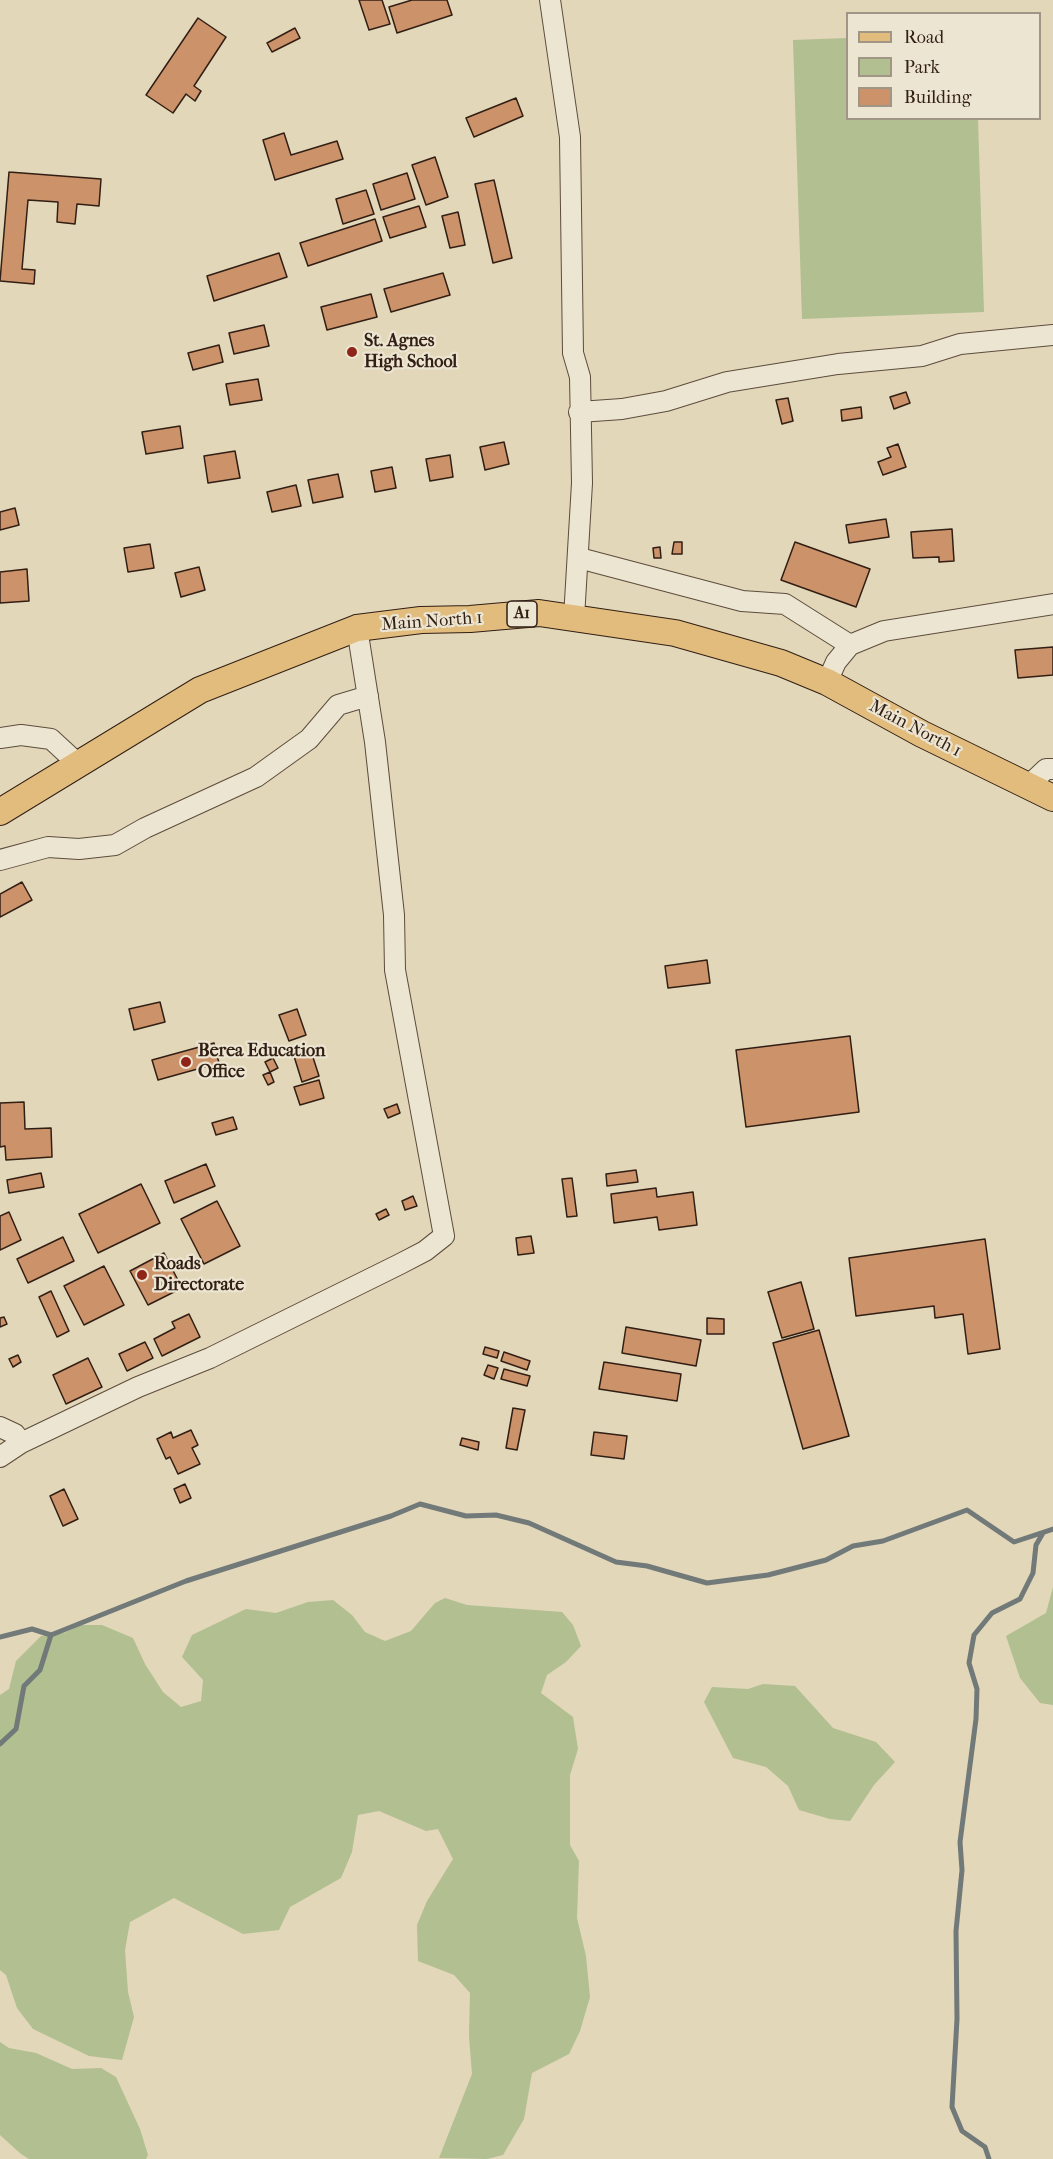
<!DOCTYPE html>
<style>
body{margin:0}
#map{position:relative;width:1053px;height:2159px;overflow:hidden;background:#e2d7b9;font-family:"IM FELL French Canon",serif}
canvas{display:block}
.legend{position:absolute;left:846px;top:12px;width:195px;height:108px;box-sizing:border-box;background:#ece5d2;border:2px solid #a19586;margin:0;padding:8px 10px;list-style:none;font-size:18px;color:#311e14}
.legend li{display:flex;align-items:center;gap:12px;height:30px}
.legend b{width:30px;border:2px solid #a19586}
</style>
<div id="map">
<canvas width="1053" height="2159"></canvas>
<ul class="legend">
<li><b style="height:8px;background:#e1bc7c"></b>Road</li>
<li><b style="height:16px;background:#b1bf91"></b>Park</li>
<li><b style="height:16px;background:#cc9269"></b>Building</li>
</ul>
</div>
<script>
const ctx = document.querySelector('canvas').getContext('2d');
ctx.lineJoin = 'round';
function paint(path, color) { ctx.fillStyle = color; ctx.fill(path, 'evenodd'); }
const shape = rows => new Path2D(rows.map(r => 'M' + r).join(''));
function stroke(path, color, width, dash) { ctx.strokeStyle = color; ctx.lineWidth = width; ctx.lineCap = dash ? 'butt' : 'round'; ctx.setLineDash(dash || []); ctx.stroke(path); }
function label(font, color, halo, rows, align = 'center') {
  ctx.font = font + ' "IM FELL French Canon",serif'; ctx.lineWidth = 4.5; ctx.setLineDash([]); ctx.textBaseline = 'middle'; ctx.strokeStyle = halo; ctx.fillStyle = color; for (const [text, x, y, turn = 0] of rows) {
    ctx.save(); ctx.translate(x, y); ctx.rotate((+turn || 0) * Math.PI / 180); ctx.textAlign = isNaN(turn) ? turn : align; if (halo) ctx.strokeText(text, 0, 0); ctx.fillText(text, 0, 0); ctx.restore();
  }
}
paint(shape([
 [847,38,848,118,978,119,984,312,802,319,793,40],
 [1053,1587,1053,1705,1040,1703,1020,1678,1006,1636,1046,1613],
 [445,1598,467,1605,562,1612,573,1625,581,1646,566,1662,547,1675,541,1693,573,1717,578,1749,570,1775,570,1845,579,1861,577,1918,586,1956,590,1997,580,2031,569,2054,532,2073,524,2119,503,2155,487,2159,439,2158,472,2074,469,2036,470,1993,454,1975,418,1961,417,1925,427,1901,453,1859,438,1829,426,1831,379,1811,358,1815,352,1852,341,1878,290,1907,279,1930,243,1934,174,1898,130,1922,125,1950,128,1992,134,2017,122,2060,89,2056,33,2029,17,2008,6,1975,0,1970,0,1695,9,1689,16,1661,41,1636,64,1633,81,1625,102,1625,133,1638,145,1664,163,1692,181,1707,201,1701,203,1680,182,1657,192,1635,246,1609,276,1613,308,1602,333,1600,352,1615,365,1632,385,1641,411,1631,435,1603],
 [763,1684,795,1686,833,1728,876,1742,895,1762,874,1785,850,1821,830,1819,799,1810,788,1786,766,1767,733,1758,704,1702,712,1687,748,1689],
 [0,2042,9,2048,36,2053,72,2069,101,2068,116,2077,140,2129,148,2155,146,2159,29,2159,21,2154,0,2135]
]), '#b1bf91');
stroke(shape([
 [0,1637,32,1629,51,1635],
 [0,1744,16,1729,24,1686,40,1670,51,1635,186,1581,391,1516,420,1504,466,1516,496,1515,529,1523,616,1562,647,1566,707,1583,768,1575,826,1560,853,1546,883,1541,967,1510,1014,1542,1053,1529],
 [989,2159,985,2147,962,2131,952,2107,957,2019,956,1931,962,1870,960,1842,976,1719,977,1689,969,1663,974,1635,992,1613,1020,1599,1033,1573,1036,1545,1043,1533]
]), '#717979', 5);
const building = shape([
 [359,0,382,0,390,24,369,30,359,0],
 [412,0,447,0,452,15,397,33,389,7,412,0],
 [198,18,226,37,194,86,201,91,195,101,186,94,173,113,146,95,198,18],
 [295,28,300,38,272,52,267,43,295,28],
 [516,98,523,116,474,137,466,118,516,98],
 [284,133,291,155,337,141,343,159,275,180,263,140,284,133],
 [435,157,448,197,426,205,412,165,435,157],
 [9,172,101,179,99,206,77,204,75,224,57,222,58,202,28,200,22,269,35,270,34,284,0,281,9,172],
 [407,173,415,199,381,210,373,184,407,173],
 [494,180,512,258,493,263,475,184,494,180],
 [366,190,374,214,343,224,336,199,366,190],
 [419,206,426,227,390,238,383,217,419,206],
 [458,212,465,245,450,248,442,216,458,212],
 [375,219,382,241,308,266,300,243,375,219],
 [279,253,287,277,214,301,207,276,279,253],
 [443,273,450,295,391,312,384,289,443,273],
 [371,294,377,317,327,330,321,307,371,294],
 [264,325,269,346,234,354,229,333,264,325],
 [219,345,223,362,193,370,188,353,219,345],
 [258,379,262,400,230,405,226,384,258,379],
 [906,392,910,403,894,409,890,397,906,392],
 [788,398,793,421,782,424,776,400,788,398],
 [861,407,862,418,842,421,841,410,861,407],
 [180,426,183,448,146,454,142,432,180,426],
 [504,442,509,464,485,470,480,447,504,442],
 [898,444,906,467,883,475,878,462,891,457,887,448,898,444],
 [235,451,240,478,208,483,204,456,235,451],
 [450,455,453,477,430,481,426,459,450,455],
 [392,467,396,488,375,492,371,471,392,467],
 [338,474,343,497,313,503,308,480,338,474],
 [296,485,301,506,272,512,267,492,296,485],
 [15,508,19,525,0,530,0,512,15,508],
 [886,519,889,537,849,543,846,525,886,519],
 [952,529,954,561,939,562,939,557,913,558,911,532,952,529],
 [674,542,682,542,682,554,672,554,674,542],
 [795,542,870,569,856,607,781,580,795,542],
 [150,544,154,568,128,572,124,548,150,544],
 [660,547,661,558,654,558,653,548,660,547],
 [199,567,205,590,181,597,175,573,199,567],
 [27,569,29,601,0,603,0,572,27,569],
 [1053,647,1053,675,1018,678,1015,650,1053,647],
 [22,882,32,900,0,917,0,894,22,882],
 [707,960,710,983,668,988,665,966,707,960],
 [160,1002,165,1022,134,1030,129,1009,160,1002],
 [297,1009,306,1035,289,1041,279,1015,297,1009],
 [850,1036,859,1112,746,1127,736,1050,850,1036],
 [214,1043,219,1063,158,1080,152,1060,214,1043],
 [310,1048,319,1076,302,1082,293,1053,310,1048],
 [273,1058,278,1068,270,1072,265,1062,273,1058],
 [270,1072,274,1082,268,1085,263,1075,270,1072],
 [319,1080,324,1098,300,1105,294,1087,319,1080],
 [24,1102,25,1129,51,1128,52,1157,6,1160,5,1146,0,1147,0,1103,24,1102],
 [397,1104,400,1113,388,1118,384,1109,397,1104],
 [233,1117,237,1129,216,1135,212,1123,233,1117],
 [206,1164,215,1186,174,1203,165,1181,206,1164],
 [636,1170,638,1182,607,1186,606,1174,636,1170],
 [41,1173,44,1187,9,1193,7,1180,41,1173],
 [572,1178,577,1216,567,1217,562,1179,572,1178],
 [141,1184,160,1223,98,1253,79,1214,141,1184],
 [656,1188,657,1197,693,1192,697,1225,659,1230,657,1217,614,1223,611,1194,656,1188],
 [413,1196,417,1206,405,1210,402,1201,413,1196],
 [217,1201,240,1246,204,1264,181,1219,217,1201],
 [386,1209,389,1215,379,1220,376,1214,386,1209],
 [9,1212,21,1240,0,1250,0,1216,9,1212],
 [531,1236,534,1253,518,1255,516,1238,531,1236],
 [63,1237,74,1261,28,1283,17,1259,63,1237],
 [985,1239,1000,1349,968,1354,963,1314,935,1318,934,1306,856,1316,849,1258,985,1239],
 [164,1253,182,1288,148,1305,130,1271,164,1253],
 [104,1266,124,1305,84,1325,64,1286,104,1266],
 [801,1282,814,1329,782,1338,768,1292,801,1282],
 [51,1291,69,1331,57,1337,39,1297,51,1291],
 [189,1314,200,1337,162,1356,154,1339,175,1328,172,1322,189,1314],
 [4,1317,7,1324,0,1327,0,1318,4,1317],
 [707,1318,724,1319,724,1334,707,1334,707,1318],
 [626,1327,701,1340,696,1366,622,1353,626,1327],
 [819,1330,849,1436,803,1449,773,1343,819,1330],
 [145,1342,153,1358,127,1371,119,1354,145,1342],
 [485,1347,499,1351,497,1358,483,1354,485,1347],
 [504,1352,530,1361,527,1370,501,1361,504,1352],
 [18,1355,21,1362,13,1367,9,1359,18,1355],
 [88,1358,102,1387,66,1404,53,1375,88,1358],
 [604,1362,681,1374,677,1401,599,1389,604,1362],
 [488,1365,498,1368,494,1379,484,1375,488,1365],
 [504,1369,530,1376,527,1386,501,1379,504,1369],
 [513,1408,525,1410,517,1450,506,1448,513,1408],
 [191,1430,198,1445,192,1448,200,1464,178,1474,170,1457,166,1459,157,1439,171,1432,173,1438,191,1430],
 [594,1432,627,1436,624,1459,591,1455,594,1432],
 [462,1438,479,1442,478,1450,460,1445,462,1438],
 [185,1484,191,1498,180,1503,174,1489,185,1484],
 [64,1489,78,1519,63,1526,50,1496,64,1489]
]);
paint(building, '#cc9269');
stroke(building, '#311e14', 1.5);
const minor = shape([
 [550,0,570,137,573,353,580,377,582,483,574,618],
 [579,412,622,409,666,401,727,382,838,364,922,356,960,344,1053,335],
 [579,558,742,601,785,604,850,645],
 [827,682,836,662,850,645,884,631,1053,604],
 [0,738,21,735,51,739,77,763],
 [1027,787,1046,769,1053,769],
 [0,860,48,847,79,849,115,845,145,828,256,777,309,739,338,705,368,696],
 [0,1427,15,1434,21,1443,138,1387,210,1358,400,1264,425,1251,444,1236,395,970,394,915,375,742,357,628],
 [0,1457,21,1443]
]);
const major = shape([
 [0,812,200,690,357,628,421,620,470,619,539,613,675,633,781,663,827,682,922,734,1053,798]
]);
stroke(minor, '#5d4c3d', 22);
stroke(major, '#311e14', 28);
stroke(minor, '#ece5d2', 20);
stroke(major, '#e1bc7c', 26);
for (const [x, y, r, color] of [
 [352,352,6,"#8f2418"],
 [186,1062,6,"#8f2418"],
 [142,1275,6,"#8f2418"]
]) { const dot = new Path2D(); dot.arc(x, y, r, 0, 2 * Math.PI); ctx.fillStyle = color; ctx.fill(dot); stroke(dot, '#ece5d2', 2); }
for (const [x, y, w] of [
 [522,614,30]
]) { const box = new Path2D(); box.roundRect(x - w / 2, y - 13, w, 26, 4.5); ctx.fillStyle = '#ece5d2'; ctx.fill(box); stroke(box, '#311e14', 1.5); }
label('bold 16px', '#311e14', null, [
 ["A1",522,614]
]);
label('bold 18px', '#311e14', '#ece5d2', [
 ["St. Agnes",364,342],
 ["High School",364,363],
 ["Berea Education",198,1052],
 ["Office",198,1073],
 ["Roads",154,1265],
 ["Directorate",154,1286]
], 'left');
label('18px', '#311e14', '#ece5d2', [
 ["Main North 1",432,622,-4],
 ["Main North 1",915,729,28]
]);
</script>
